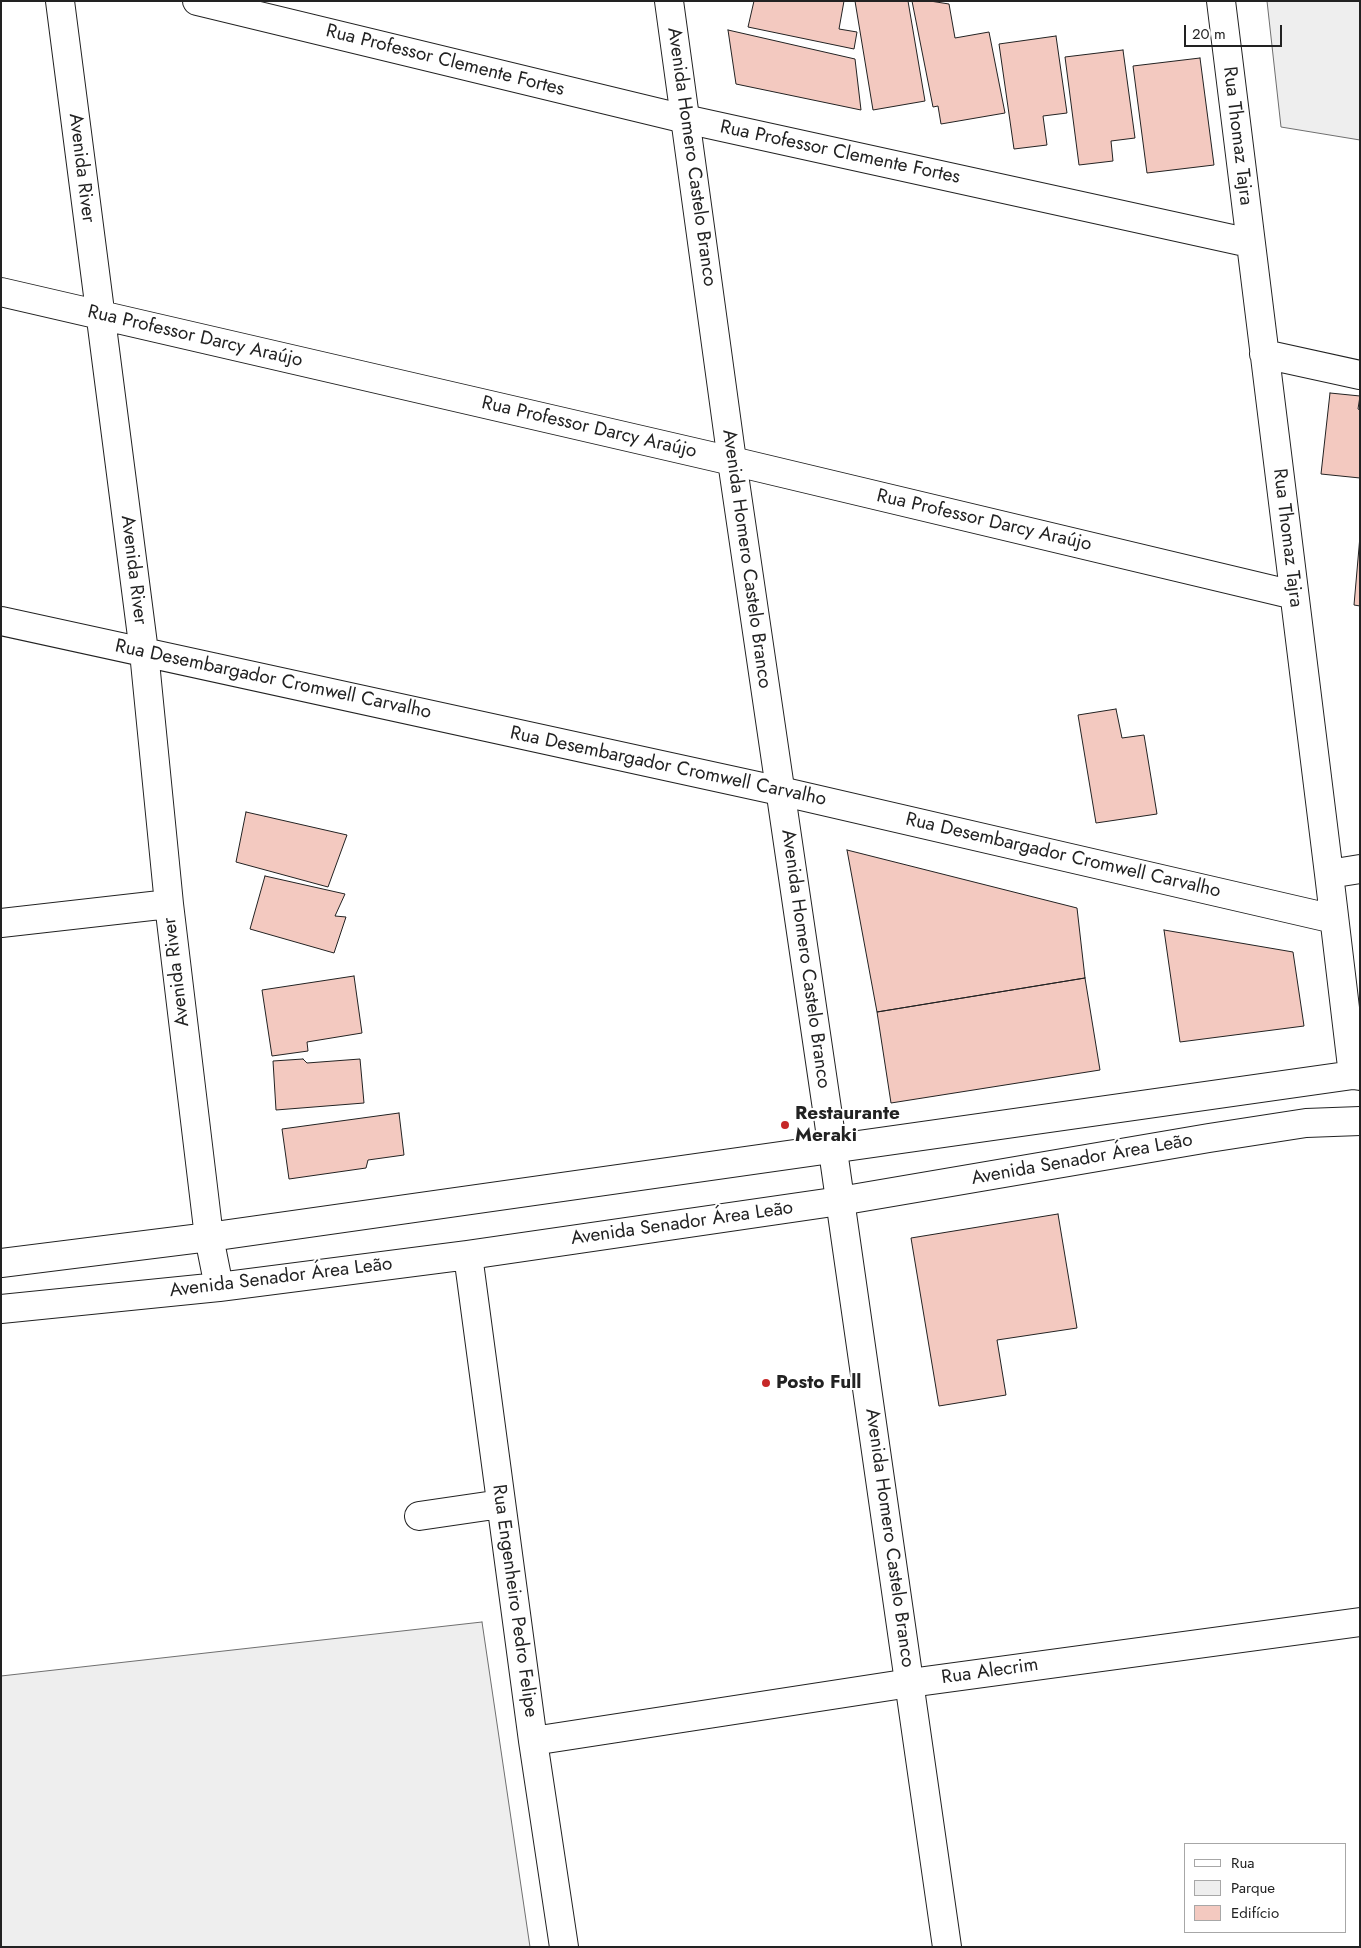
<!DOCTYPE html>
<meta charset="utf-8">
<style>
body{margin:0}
#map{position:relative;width:1361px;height:1948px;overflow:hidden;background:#fff;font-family:Jost,sans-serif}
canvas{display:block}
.frame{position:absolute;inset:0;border:2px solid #222;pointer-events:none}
.legend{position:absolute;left:1184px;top:1843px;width:162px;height:90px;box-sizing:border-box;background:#fff;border:1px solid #a7a7a7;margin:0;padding:6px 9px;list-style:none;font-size:15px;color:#222}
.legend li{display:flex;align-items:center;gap:10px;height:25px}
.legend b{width:25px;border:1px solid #a7a7a7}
.scale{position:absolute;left:1184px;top:25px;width:98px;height:22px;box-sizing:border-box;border:2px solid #222;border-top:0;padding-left:6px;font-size:15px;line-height:18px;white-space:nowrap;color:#222;-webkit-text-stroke:4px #fff;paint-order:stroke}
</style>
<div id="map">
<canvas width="1361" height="1948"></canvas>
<div class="frame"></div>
<ul class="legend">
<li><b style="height:6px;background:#fff"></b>Rua</li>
<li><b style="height:14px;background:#eee"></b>Parque</li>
<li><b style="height:14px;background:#f3c9c0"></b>Edifício</li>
</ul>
<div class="scale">20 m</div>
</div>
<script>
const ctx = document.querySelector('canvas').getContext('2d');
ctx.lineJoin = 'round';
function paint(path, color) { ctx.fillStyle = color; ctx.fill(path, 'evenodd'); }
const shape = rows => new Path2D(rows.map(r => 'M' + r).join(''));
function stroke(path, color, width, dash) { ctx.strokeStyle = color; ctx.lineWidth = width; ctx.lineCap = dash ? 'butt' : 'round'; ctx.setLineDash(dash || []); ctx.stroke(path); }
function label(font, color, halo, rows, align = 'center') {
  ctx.font = font + ' Jost,sans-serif'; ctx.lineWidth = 4; ctx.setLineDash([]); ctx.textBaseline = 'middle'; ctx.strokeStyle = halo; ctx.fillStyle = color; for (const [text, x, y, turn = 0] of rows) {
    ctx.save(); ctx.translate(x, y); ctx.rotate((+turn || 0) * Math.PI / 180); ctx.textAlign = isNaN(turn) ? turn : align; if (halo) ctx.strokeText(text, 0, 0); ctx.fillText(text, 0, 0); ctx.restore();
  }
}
const green = shape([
 [1267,1,1360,1,1360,140,1281,127,1267,1],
 [482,1622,530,1947,1,1947,1,1676,482,1622]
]);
paint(green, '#eee');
stroke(green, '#6f6f6f', 1);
const building = shape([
 [754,1,844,1,839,29,857,32,854,49,748,27,754,1],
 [855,1,908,1,925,101,873,110,855,1],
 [912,1,930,1,949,4,955,38,989,32,1005,113,941,124,938,106,933,107,912,1],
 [728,30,855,59,861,110,736,84,728,30],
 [1056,36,1067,113,1043,116,1047,145,1014,149,999,44,1056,36],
 [1123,50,1135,138,1111,141,1113,161,1079,165,1065,57,1123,50],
 [1200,58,1214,165,1147,173,1133,66,1200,58],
 [1330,393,1360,396,1358,409,1360,410,1360,478,1321,474,1330,393],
 [1360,536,1360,606,1354,605,1360,536],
 [1116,709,1122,738,1144,735,1157,814,1096,823,1078,715,1116,709],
 [246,812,347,835,328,887,236,862,246,812],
 [847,850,1077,908,1085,978,877,1012,847,850],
 [265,876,345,894,335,916,346,917,334,953,250,929,265,876],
 [1164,930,1293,952,1304,1026,1180,1042,1164,930],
 [354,976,362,1033,307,1042,308,1051,272,1056,262,990,354,976],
 [1085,978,1100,1070,891,1103,877,1012,1085,978],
 [303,1059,307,1063,360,1059,364,1103,276,1110,273,1061,303,1059],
 [399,1113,404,1155,368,1160,366,1168,289,1179,282,1129,399,1113],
 [1058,1214,1077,1328,997,1340,1006,1395,939,1406,911,1238,1058,1214]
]);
paint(building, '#f3c9c0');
stroke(building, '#222', 1);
const minor = shape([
 [60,1,144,652,169,904,209,1237,219,1287],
 [197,1,685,119,1250,243],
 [1221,1,1329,874,1353,1075],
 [1,292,732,461,1294,595],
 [1264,354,1360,375],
 [1,621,780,791,1334,919],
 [1329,874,1360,869],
 [1,923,169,904],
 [468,1255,533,1741,564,1947],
 [1,1263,209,1237,1353,1075,1360,1076],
 [1,1309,219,1287,468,1255,840,1201,1209,1138,1306,1123,1360,1121],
 [419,1516,501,1504],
 [533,1741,910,1683,1360,1622]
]);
const major = shape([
 [669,1,732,461,827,1109,947,1947]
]);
stroke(minor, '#222', 30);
stroke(major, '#222', 30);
stroke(minor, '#fff', 28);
stroke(major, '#fff', 28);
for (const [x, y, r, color] of [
 [785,1125,5,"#c62828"],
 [766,1383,5,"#c62828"]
]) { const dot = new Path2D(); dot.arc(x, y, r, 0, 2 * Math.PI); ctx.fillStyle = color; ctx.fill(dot); stroke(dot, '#fff', 2); }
label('19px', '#222', '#fff', [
 ["Rua Professor Clemente Fortes",445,61,14],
 ["Rua Thomaz Tajra",1237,136,83],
 ["Rua Professor Clemente Fortes",840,153,12],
 ["Avenida Homero Castelo Branco",691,157,82],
 ["Avenida River",81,168,83],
 ["Rua Professor Darcy Araújo",195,337,13],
 ["Rua Professor Darcy Araújo",589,428,13],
 ["Rua Professor Darcy Araújo",984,521,13],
 ["Rua Thomaz Tajra",1287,538,83],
 ["Avenida Homero Castelo Branco",746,559,82],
 ["Avenida River",133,570,83],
 ["Rua Desembargador Cromwell Carvalho",273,680,12],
 ["Rua Desembargador Cromwell Carvalho",668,767,12],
 ["Rua Desembargador Cromwell Carvalho",1063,856,13],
 ["Avenida Homero Castelo Branco",805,959,82],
 ["Avenida River",177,972,-97],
 ["Avenida Senador Área Leão",1082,1160,-10],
 ["Avenida Senador Área Leão",682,1224,-8],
 ["Avenida Senador Área Leão",281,1278,-7],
 ["Avenida Homero Castelo Branco",889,1538,82],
 ["Rua Engenheiro Pedro Felipe",514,1601,82],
 ["Rua Alecrim",990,1672,-8]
]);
label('bold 19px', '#222', '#fff', [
 ["Restaurante",795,1114],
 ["Meraki",795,1136],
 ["Posto Full",776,1383]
], 'left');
</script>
